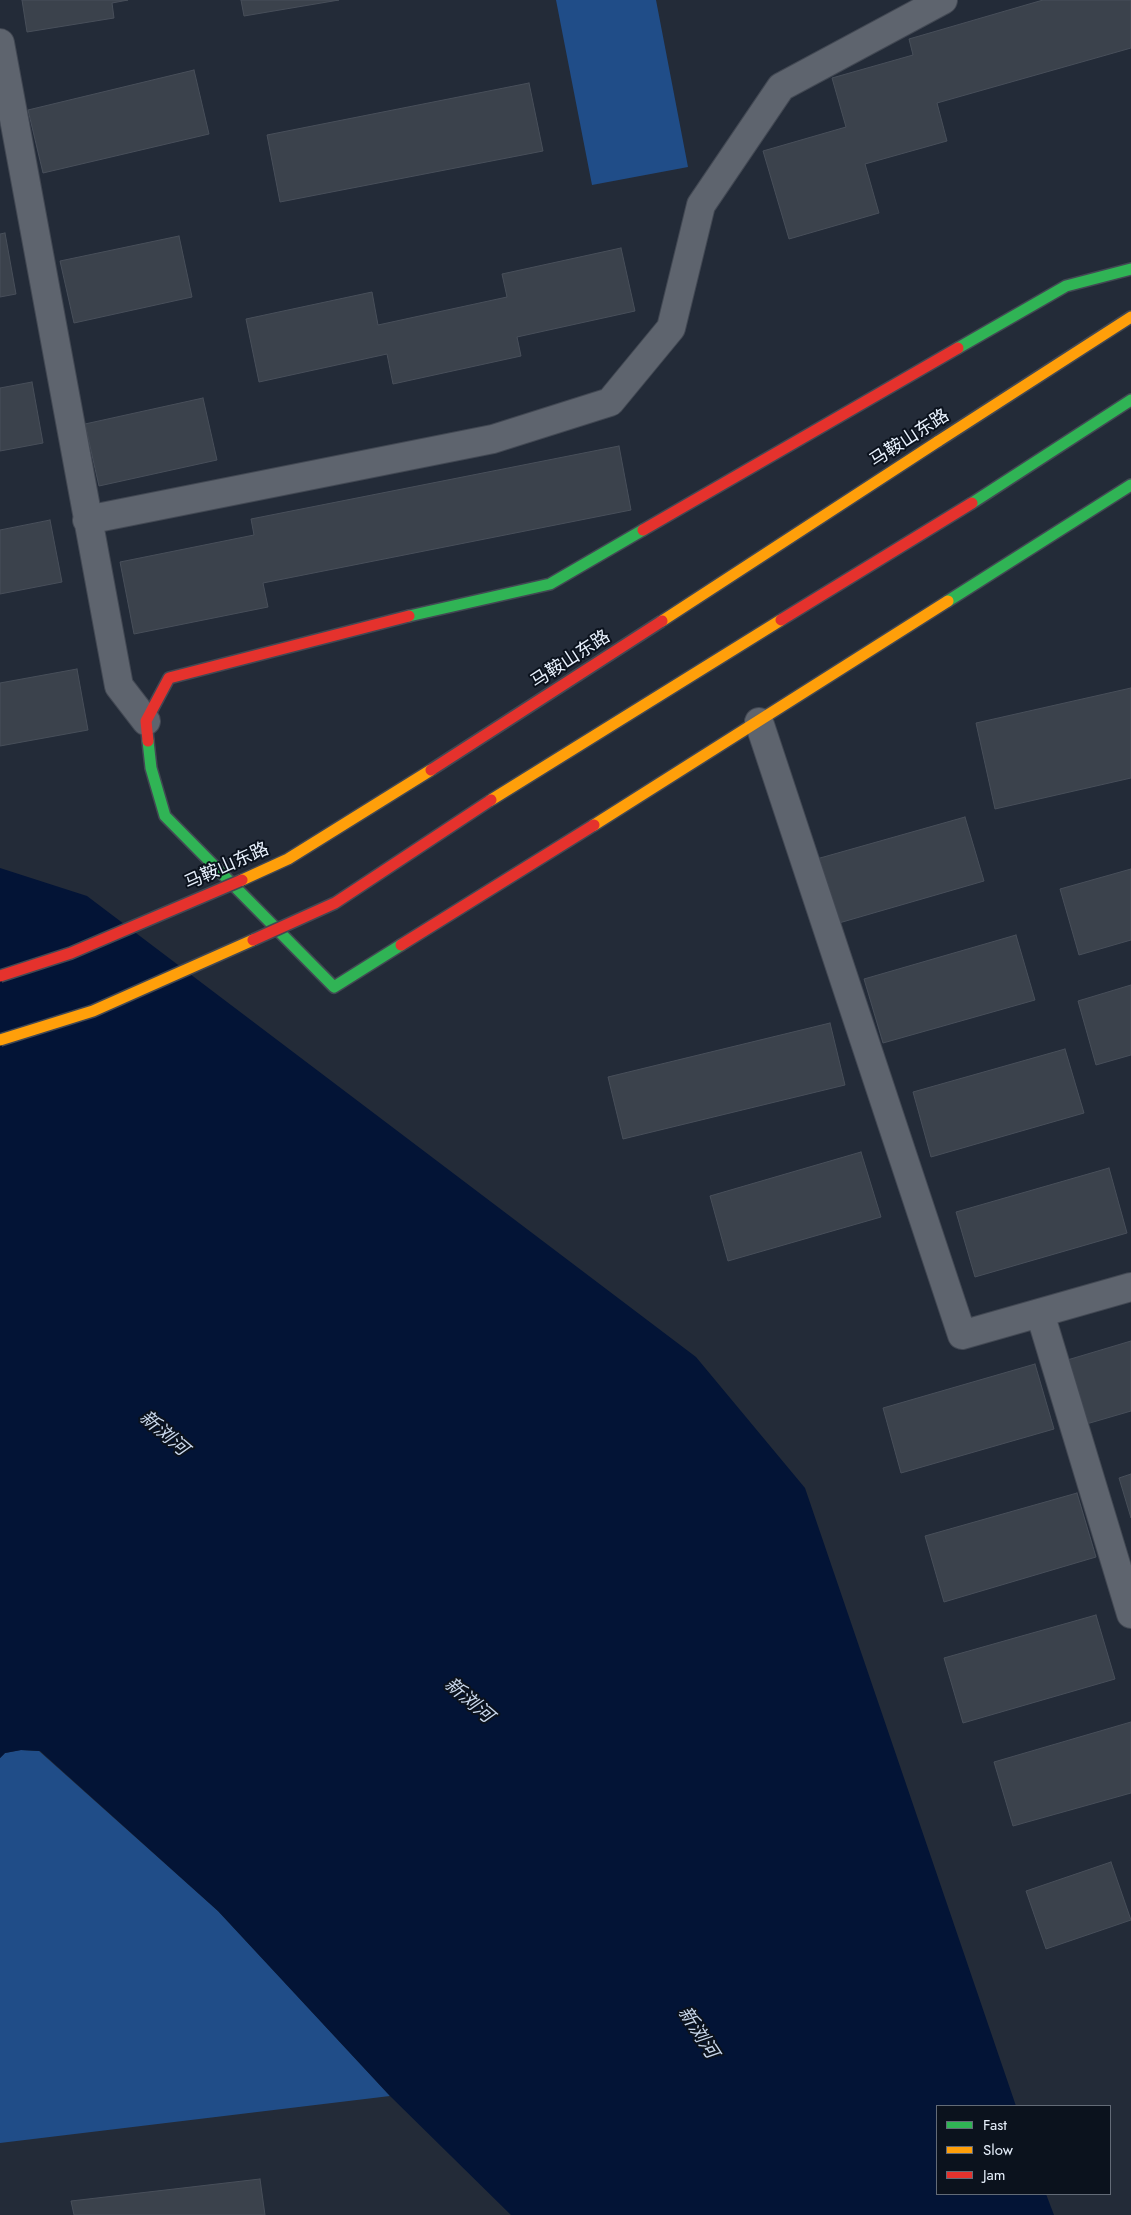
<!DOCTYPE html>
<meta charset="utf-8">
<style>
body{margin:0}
#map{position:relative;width:1131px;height:2215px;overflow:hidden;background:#232b38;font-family:Jost,sans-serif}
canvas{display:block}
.legend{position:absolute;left:936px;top:2105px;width:175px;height:90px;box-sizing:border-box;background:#0b121d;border:1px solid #636b77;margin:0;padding:6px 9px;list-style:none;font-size:15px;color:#e8f1fd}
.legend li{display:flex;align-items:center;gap:10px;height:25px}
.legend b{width:25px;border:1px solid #636b77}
</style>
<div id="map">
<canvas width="1131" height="2215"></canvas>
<ul class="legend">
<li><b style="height:6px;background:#30b455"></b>Fast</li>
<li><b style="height:6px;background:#ff9f0a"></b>Slow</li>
<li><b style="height:6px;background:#e5322d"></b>Jam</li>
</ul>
</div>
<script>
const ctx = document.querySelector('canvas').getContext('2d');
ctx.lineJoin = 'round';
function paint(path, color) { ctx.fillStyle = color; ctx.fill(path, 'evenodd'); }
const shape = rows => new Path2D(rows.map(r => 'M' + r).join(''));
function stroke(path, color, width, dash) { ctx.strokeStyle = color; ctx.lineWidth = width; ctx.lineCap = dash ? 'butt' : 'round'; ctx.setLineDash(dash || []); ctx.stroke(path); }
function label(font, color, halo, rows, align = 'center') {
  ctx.font = font + ' Jost,"Noto Sans SC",sans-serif'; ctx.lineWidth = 4; ctx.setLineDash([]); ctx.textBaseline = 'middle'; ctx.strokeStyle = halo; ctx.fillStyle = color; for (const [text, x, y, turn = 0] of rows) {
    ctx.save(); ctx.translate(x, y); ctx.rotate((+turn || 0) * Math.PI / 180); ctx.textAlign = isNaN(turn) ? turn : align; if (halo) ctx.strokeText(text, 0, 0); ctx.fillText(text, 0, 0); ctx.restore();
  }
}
paint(shape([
 [556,0,656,0,688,167,592,185],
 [21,1750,39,1751,218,1911,390,2096,0,2143,0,1758,5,1753]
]), '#204d88');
paint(shape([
 [0,868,87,896,696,1357,805,1488,1016,2106,937,2106,937,2194,1046,2194,1054,2215,511,2215,390,2096,218,1911,40,1751,21,1750,5,1753,0,1758]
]), '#031436');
const building = shape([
 [22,0,128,0,112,3,114,18,27,32,22,0],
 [241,0,339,0,244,16,241,0],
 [1043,0,1131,0,1131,48,937,103,947,141,865,164,879,213,789,239,763,151,846,127,832,78,913,55,909,39,1043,0],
 [194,70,209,134,43,173,28,110,194,70],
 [529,83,543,151,280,202,267,135,529,83],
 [5,233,16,294,0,297,0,234,5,233],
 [179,236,192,297,74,323,60,261,179,236],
 [621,248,635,311,517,337,521,356,393,384,387,354,259,382,246,319,372,292,378,325,507,297,502,274,621,248],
 [32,382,43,443,0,451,0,388,32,382],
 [203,398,217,460,99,486,85,424,203,398],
 [619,446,631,510,263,583,268,607,134,634,120,562,254,535,251,519,619,446],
 [50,520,62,582,0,594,0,530,50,520],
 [77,669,88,730,0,746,0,683,77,669],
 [1131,688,1131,778,995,809,976,723,1131,688],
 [965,817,984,881,832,925,813,860,965,817],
 [1131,869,1131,940,1079,955,1060,889,1131,869],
 [1016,935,1035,1000,883,1043,864,979,1016,935],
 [1131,985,1131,1055,1096,1065,1078,1001,1131,985],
 [830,1023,845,1085,623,1139,608,1077,830,1023],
 [1065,1049,1084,1113,931,1157,913,1092,1065,1049],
 [861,1152,881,1217,728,1261,710,1196,861,1152],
 [1109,1168,1127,1233,975,1277,956,1212,1109,1168],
 [1131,1341,1131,1411,1083,1425,1064,1361,1131,1341],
 [1035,1364,1054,1429,901,1473,883,1408,1035,1364],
 [1131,1474,1131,1518,1119,1478,1131,1474],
 [1077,1493,1096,1557,944,1602,925,1536,1077,1493],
 [1096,1615,1115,1679,963,1723,944,1658,1096,1615],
 [1131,1722,1131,1793,1013,1826,994,1762,1131,1722],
 [1111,1862,1131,1920,1046,1949,1026,1891,1111,1862],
 [260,2179,265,2215,74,2215,71,2201,260,2179]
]);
paint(building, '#3b424c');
stroke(building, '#484f5a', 1);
const street = shape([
 [0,43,119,686,146,721],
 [87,520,493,439,610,402,671,328,701,205,781,87,943,0],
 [759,722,962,1335,1131,1287],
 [1040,1313,1131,1614]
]);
const fast = shape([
 [958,348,1066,286,1131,269],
 [972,503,1131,400],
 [948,601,1131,485],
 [409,616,550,584,643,530],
 [148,741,151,768,165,816,334,987,401,945]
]);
const slow = shape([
 [937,442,1131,317],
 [594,825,948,601]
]);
const jam = shape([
 [643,530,958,348],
 [148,741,146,721,169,678,409,616],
 [401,945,594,825]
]);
stroke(street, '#424853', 30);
stroke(fast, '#424853', 14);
stroke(slow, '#424853', 14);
stroke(jam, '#424853', 14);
stroke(street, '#5e646e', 28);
stroke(fast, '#30b455', 11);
stroke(slow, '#ff9f0a', 11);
stroke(jam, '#e5322d', 11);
const slowBridge = shape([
 [662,621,937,442],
 [491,800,781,620],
 [242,880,288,859,431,770],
 [0,1040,93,1011,253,940]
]);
const jamBridge = shape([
 [781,620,972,503],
 [431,770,662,621],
 [253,940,335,903,491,800],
 [0,976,71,953,242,880]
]);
stroke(slowBridge, '#424853', 14, []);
stroke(jamBridge, '#424853', 14, []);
stroke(slowBridge, '#ff9f0a', 11);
stroke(jamBridge, '#e5322d', 11);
label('18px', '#e8f1fd', '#0b121d', [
 ["马鞍山东路",910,439,-33],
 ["马鞍山东路",571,660,-33],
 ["马鞍山东路",227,867,-24]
]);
label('italic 19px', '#cad8ec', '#0b121d', [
 ["新浏河",163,1434,41],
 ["新浏河",468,1701,41],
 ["新浏河",697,2033,57]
]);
</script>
